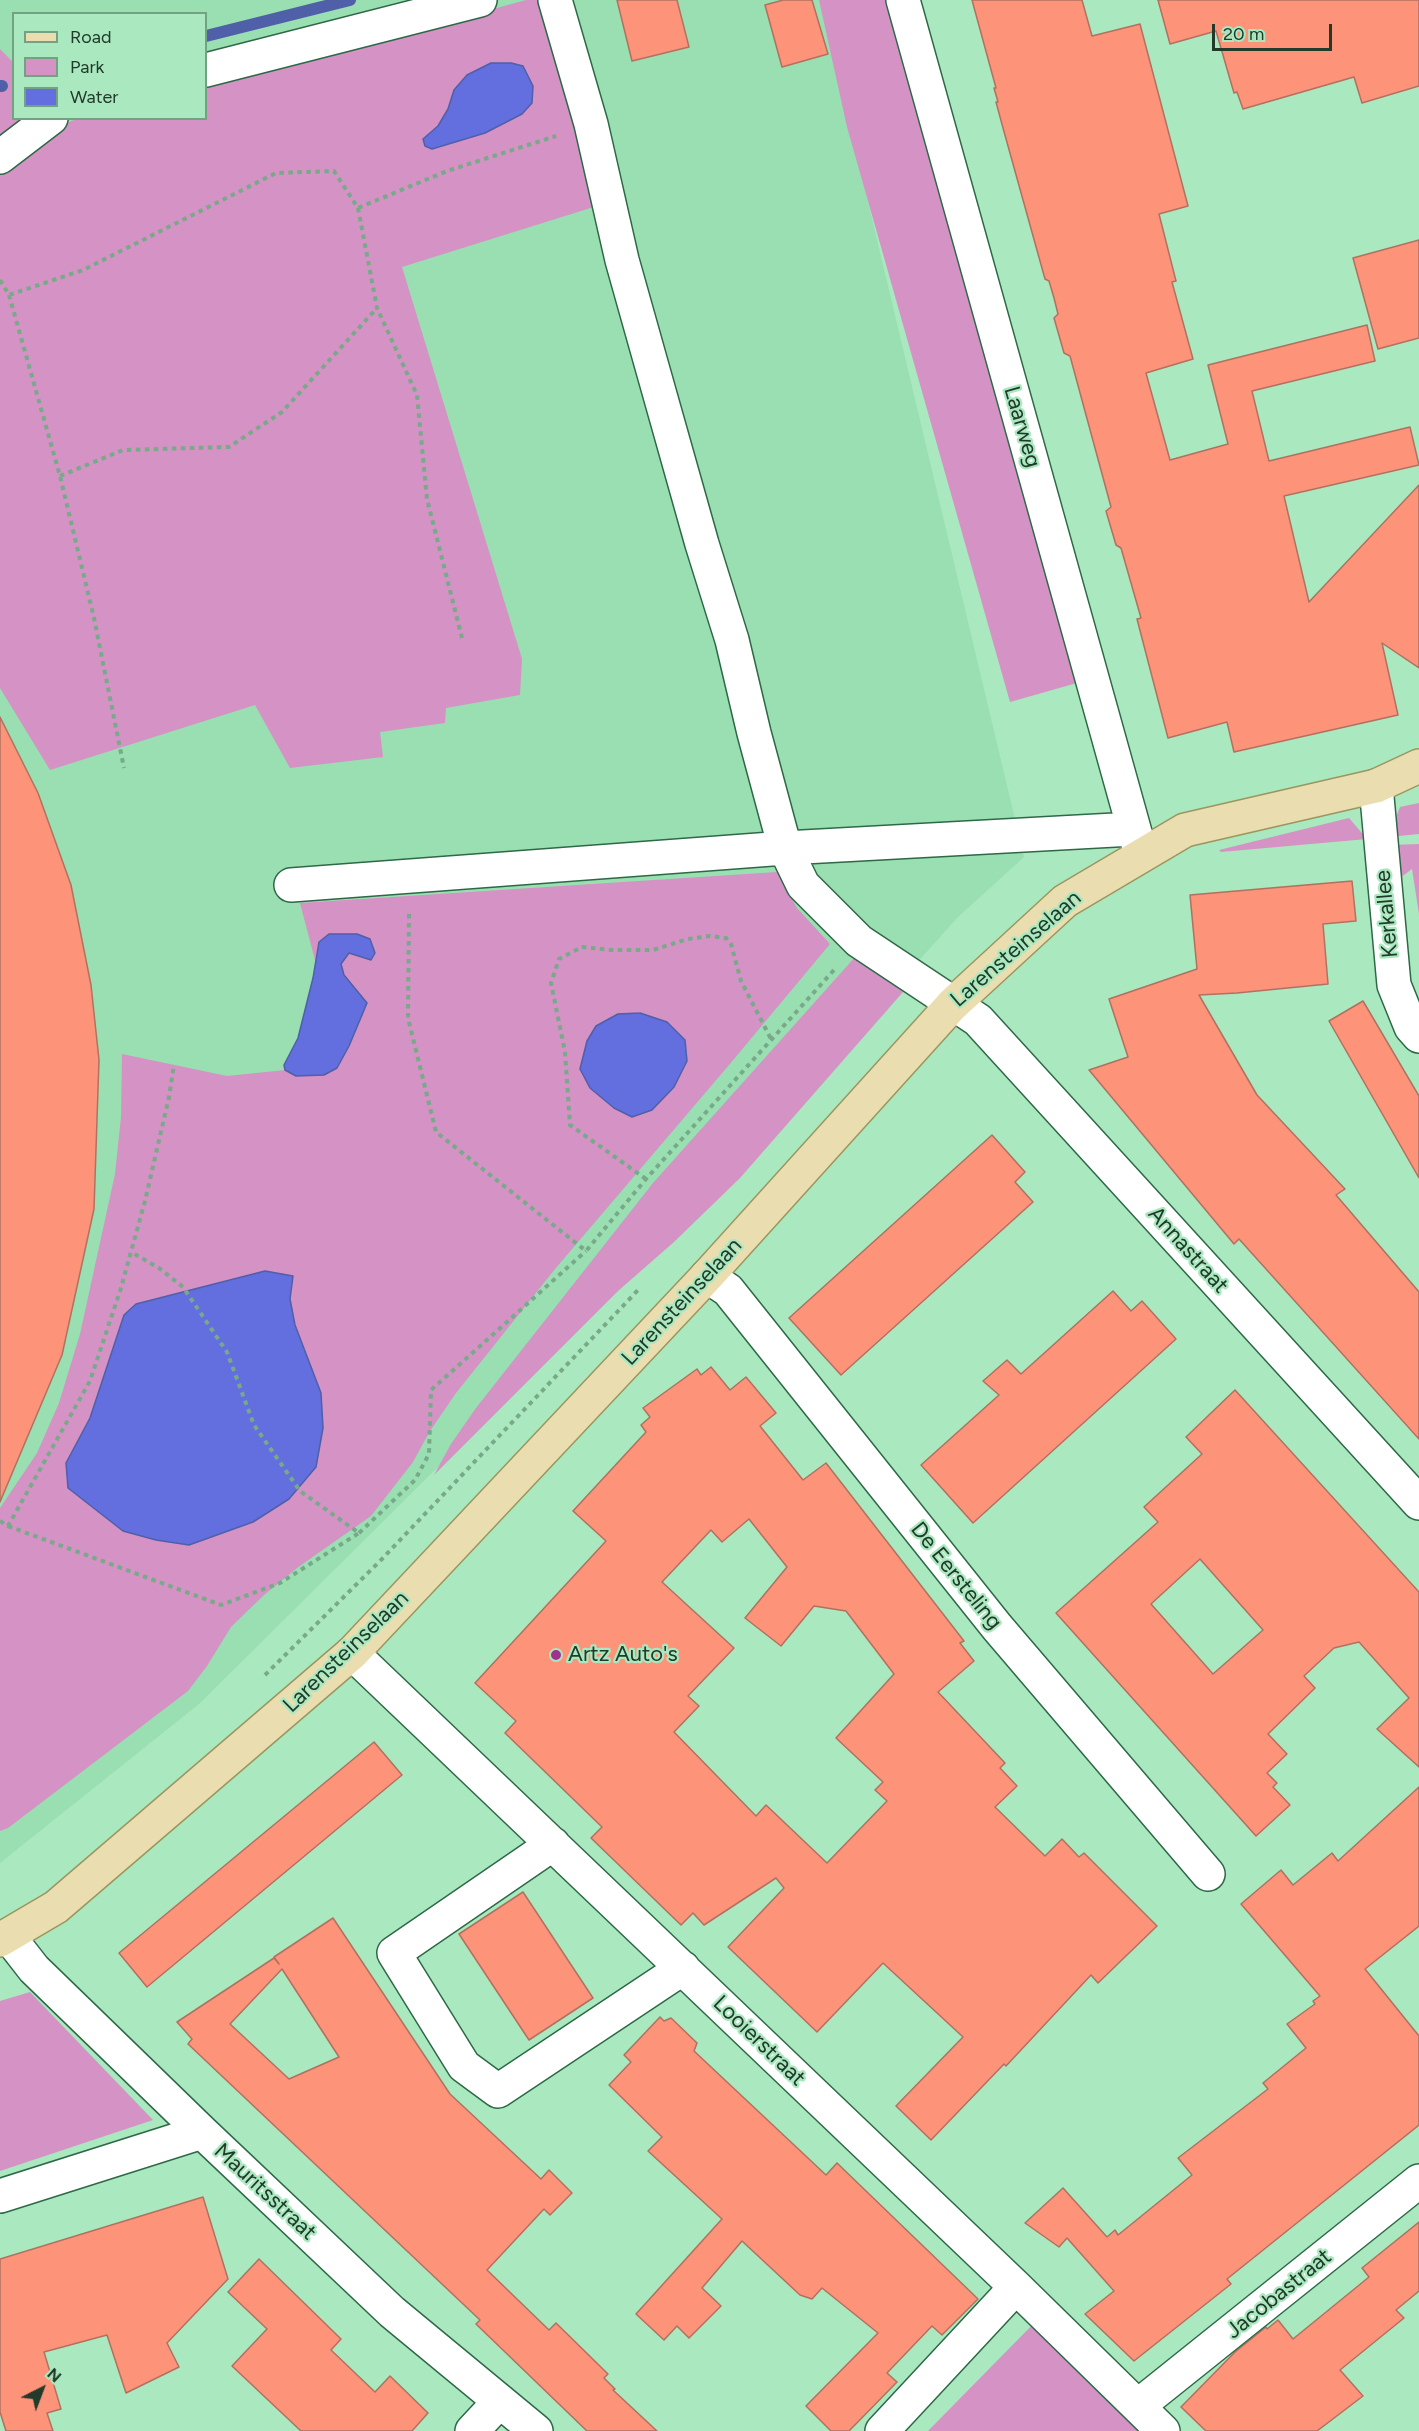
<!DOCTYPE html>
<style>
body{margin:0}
#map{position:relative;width:1419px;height:2431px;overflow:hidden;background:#aae8bf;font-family:Figtree,sans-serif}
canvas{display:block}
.legend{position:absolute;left:12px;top:12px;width:195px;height:108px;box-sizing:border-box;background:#aae8bf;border:2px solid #73a283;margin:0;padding:8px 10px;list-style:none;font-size:18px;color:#213a2a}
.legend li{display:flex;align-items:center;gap:12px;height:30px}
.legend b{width:30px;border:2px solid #73a283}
.north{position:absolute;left:12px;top:2359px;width:60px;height:60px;-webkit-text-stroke:4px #aae8bf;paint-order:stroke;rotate:42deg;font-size:16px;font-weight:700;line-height:24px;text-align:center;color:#213a2a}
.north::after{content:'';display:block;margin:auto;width:21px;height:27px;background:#213a2a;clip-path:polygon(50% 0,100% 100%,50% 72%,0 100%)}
.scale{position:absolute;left:1212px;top:24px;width:120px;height:27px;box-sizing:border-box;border:3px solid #213a2a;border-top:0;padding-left:8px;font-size:18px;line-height:21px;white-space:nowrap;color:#213a2a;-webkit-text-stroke:4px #aae8bf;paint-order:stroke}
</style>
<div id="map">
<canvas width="1419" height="2431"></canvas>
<ul class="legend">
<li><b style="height:8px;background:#eadeb0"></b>Road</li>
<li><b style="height:16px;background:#d492c5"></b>Park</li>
<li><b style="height:16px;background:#636fde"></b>Water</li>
</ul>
<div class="north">N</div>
<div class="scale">20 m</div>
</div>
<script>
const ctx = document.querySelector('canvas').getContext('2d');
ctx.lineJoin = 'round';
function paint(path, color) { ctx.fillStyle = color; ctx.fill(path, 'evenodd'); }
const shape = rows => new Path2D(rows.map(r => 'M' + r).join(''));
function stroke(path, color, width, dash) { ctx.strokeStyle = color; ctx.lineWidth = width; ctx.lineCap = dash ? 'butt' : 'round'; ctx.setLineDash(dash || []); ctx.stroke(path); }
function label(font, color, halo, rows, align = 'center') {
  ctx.font = font + ' Figtree,sans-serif'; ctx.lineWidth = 4.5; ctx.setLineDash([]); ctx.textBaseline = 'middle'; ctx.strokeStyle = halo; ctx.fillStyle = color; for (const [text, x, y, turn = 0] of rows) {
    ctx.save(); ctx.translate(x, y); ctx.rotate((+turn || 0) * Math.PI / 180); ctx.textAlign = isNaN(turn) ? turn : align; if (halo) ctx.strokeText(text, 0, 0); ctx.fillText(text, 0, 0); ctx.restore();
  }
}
paint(shape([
 [0,0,820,0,1024,857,958,917,670,1237,199,1704,0,1863],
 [14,14,206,14,206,118,14,118]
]), '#99dfb2');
paint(shape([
 [526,0,543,0,597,206,402,267,522,659,520,695,446,708,445,723,380,732,383,757,290,768,255,705,50,770,0,688,0,169,50,131,76,119,206,118,206,83,347,49],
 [454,90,522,114,511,119,423,139,438,126,448,109],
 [819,0,895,0,1077,683,1010,702,847,127],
 [0,49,13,62,14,118,36,119,0,144],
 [1419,803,1419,834,1388,837,1400,807],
 [1349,818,1367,839,1221,852,1219,850],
 [1419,844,1419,914,1412,869,1393,883,1391,845],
 [777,872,797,908,830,944,729,1065,555,1269,456,1393,430,1431,413,1462,371,1516,297,1568,264,1595,231,1627,207,1666,188,1691,8,1828,0,1831,0,1508,37,1453,59,1403,80,1334,115,1174,121,1117,122,1054,227,1076,285,1070,296,1076,367,1003,344,975,341,964,345,956,349,953,371,960,370,939,357,934,329,934,319,942,316,964,300,903],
 [265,1271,293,1276,290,1299,295,1325,321,1393,323,1428,316,1467,253,1522,227,1530,66,1463,90,1418,124,1315,136,1304],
 [856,956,899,982,903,992,740,1178,674,1242,618,1291,434,1475,451,1444,476,1408,653,1183],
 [30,1992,153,2120,0,2171,0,2001],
 [1045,2312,1166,2431,928,2431]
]), '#d492c5');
const water = shape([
 [491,63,511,63,523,66,533,86,532,103,522,114,485,133,432,149,425,146,423,139,438,126,448,109,454,90,467,75,491,63],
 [329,934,357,934,370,939,375,953,371,960,349,953,341,964,344,975,367,1003,349,1046,337,1068,324,1075,296,1076,285,1070,284,1065,298,1038,313,978,319,942,329,934],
 [640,1013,667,1022,685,1040,687,1061,674,1087,652,1110,632,1117,614,1108,590,1088,580,1069,587,1041,596,1026,618,1014,640,1013],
 [265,1271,293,1276,290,1299,295,1325,321,1393,323,1428,316,1467,289,1499,253,1522,189,1545,156,1540,123,1531,68,1488,66,1463,90,1418,124,1315,136,1304,265,1271]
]);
paint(water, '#636fde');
stroke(water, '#4f5fa8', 1.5);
stroke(shape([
 [206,36,350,0],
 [0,86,2,86]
]), '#4f5fa8', 12);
const building = shape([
 [617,0,677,0,689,47,632,61,617,0],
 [783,0,812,0,828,54,782,67,765,5,783,0],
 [972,0,1082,0,1092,36,1140,24,1188,206,1159,214,1176,281,1172,282,1193,359,1146,373,1170,460,1228,444,1208,365,1367,325,1375,361,1252,391,1269,461,1410,427,1419,465,1284,496,1309,602,1419,485,1419,668,1382,643,1398,715,1234,752,1227,722,1168,738,1137,619,1141,618,1121,548,1116,545,1106,511,1111,507,1070,356,1064,353,1054,318,1058,314,1054,298,1049,281,1045,279,1003,128,996,102,998,102,994,88,996,88,972,0],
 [1158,0,1419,0,1419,86,1362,103,1354,77,1243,109,1237,92,1234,93,1216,31,1170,44,1158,0],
 [1419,240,1419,338,1378,349,1353,258,1419,240],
 [0,717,38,793,71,885,91,985,99,1060,94,1209,62,1355,0,1502,0,717],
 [1352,881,1356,921,1323,924,1328,984,1237,993,1199,995,1257,1095,1345,1189,1336,1195,1419,1292,1419,1439,1239,1239,1234,1244,1089,1070,1128,1057,1109,999,1197,969,1190,895,1352,881],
 [1363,1001,1419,1096,1419,1178,1329,1021,1363,1001],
 [992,1135,1025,1172,1015,1182,1033,1202,841,1375,789,1318,992,1135],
 [1113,1291,1131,1311,1142,1301,1176,1339,973,1523,921,1465,999,1395,983,1381,1007,1360,1021,1374,1113,1291],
 [711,1367,730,1390,746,1377,776,1413,760,1426,803,1480,826,1463,964,1641,960,1643,974,1661,938,1692,1005,1763,1000,1768,1017,1786,995,1807,1045,1856,1062,1839,1079,1857,1084,1853,1157,1926,1098,1983,1091,1975,1006,2066,1004,2064,931,2140,896,2106,963,2037,883,1963,817,2032,728,1947,784,1888,776,1878,704,1925,693,1913,681,1925,591,1838,602,1827,505,1733,516,1721,475,1683,606,1541,573,1511,646,1432,641,1425,650,1417,643,1408,697,1369,701,1375,711,1367],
 [749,1519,787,1567,745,1618,781,1646,814,1606,846,1611,894,1674,836,1738,883,1782,875,1790,887,1801,827,1863,766,1805,756,1816,674,1732,699,1706,688,1696,734,1648,662,1582,711,1530,722,1542,749,1519],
 [1235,1390,1419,1592,1419,1767,1377,1729,1409,1698,1359,1642,1334,1648,1304,1676,1315,1688,1268,1734,1287,1754,1267,1773,1277,1783,1273,1787,1290,1805,1256,1836,1056,1613,1158,1522,1144,1507,1202,1454,1186,1437,1235,1390],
 [1200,1559,1263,1630,1213,1674,1151,1604,1200,1559],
 [374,1742,402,1775,147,1987,119,1953,374,1742],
 [1419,1787,1419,1926,1365,1969,1419,2036,1419,2125,1227,2279,1231,2284,1134,2361,1085,2314,1114,2291,1067,2238,1059,2247,1025,2223,1063,2188,1107,2237,1115,2230,1118,2235,1192,2175,1178,2158,1268,2089,1263,2083,1306,2048,1287,2024,1315,2004,1313,2001,1320,1996,1241,1904,1281,1870,1293,1885,1332,1853,1338,1861,1419,1787],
 [523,1892,593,1998,529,2040,459,1934,523,1892],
 [333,1918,450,2094,541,2179,549,2170,572,2193,550,2215,544,2209,487,2270,549,2330,556,2323,608,2374,604,2378,615,2389,613,2390,657,2431,587,2431,476,2324,480,2320,188,2044,192,2039,177,2022,274,1958,279,1964,274,1957,333,1918],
 [282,1969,339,2057,289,2079,230,2024,282,1969],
 [660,2017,664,2021,671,2018,697,2043,694,2051,826,2175,837,2163,978,2299,942,2335,932,2326,887,2373,897,2382,849,2431,831,2431,806,2406,878,2333,822,2288,812,2299,800,2295,742,2241,702,2288,721,2306,689,2338,677,2326,664,2340,636,2314,722,2219,648,2151,662,2137,609,2085,631,2062,624,2055,660,2017],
 [203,2197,228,2279,167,2343,179,2367,126,2393,107,2335,44,2352,61,2409,47,2413,53,2431,6,2431,0,2412,0,2259,203,2197],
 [1419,2222,1419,2291,1396,2310,1404,2318,1340,2370,1363,2396,1317,2431,1206,2431,1181,2407,1235,2352,1266,2327,1267,2329,1278,2320,1293,2339,1369,2277,1362,2268,1419,2222],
 [259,2259,341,2339,331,2350,375,2392,390,2376,428,2413,412,2431,301,2431,232,2366,267,2329,228,2292,259,2259]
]);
paint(building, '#fd9378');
stroke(building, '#b17161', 1.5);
const minor = shape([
 [555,0,591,124,622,260,649,356,702,544,732,640,754,733,785,848,803,885,859,941,978,1020,1419,1503],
 [903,0,1141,854],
 [206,70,480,0],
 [0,157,51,118],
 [1376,786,1394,985,1411,1027,1419,1036],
 [291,885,785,848,1133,829],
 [707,1276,728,1290,997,1627,1208,1874],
 [352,1653,1016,2287,1163,2431],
 [553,1844,394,1953,464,2066,498,2091,683,1968],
 [9,1937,34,1969,202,2132,392,2312,536,2431],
 [0,2196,202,2132],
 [1138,2406,1419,2181],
 [472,2431,500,2401],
 [882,2431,1016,2287]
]);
const major = shape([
 [0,1940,56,1907,352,1653,707,1276,952,1005,1065,901,1185,830,1376,786,1419,766]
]);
stroke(minor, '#2d6946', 36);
stroke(major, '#9b965f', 36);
stroke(shape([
 [358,208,377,308,417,395,427,499,462,638],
 [0,280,9,295,83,270,276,173,334,171,358,208,447,171,556,136],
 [9,295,60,476,94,618,124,768],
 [60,476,123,450,229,447,282,412,377,308],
 [409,914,408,1018,436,1132,586,1251,646,1179,834,970],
 [646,1179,570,1125,565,1052,551,983,559,959,582,947,611,950,653,950,688,939,710,936,726,938,731,944,741,981,771,1039],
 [0,1521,8,1526,90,1381,121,1288,145,1201,169,1097,174,1065],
 [8,1526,221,1605,280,1583,359,1533,300,1491,254,1425,227,1352,183,1287,159,1268,131,1252],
 [359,1533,415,1480,429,1454,431,1390,586,1251],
 [265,1675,382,1559,640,1288]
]), '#78a989', 4, [4.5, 4.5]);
stroke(minor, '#fff', 33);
stroke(major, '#eadeb0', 33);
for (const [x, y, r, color] of [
 [556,1655,6,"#a1318e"]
]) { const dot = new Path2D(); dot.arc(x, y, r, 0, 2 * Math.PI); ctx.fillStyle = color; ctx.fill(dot); stroke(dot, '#aae8bf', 2); }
label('22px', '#213a2a', '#aae8bf', [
 ["Laarweg",1022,427,74],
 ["Kerkallee",1387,914,-95],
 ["Larensteinselaan",1016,949,-41],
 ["Annastraat",1188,1250,48],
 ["Larensteinselaan",682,1302,-47],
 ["De Eersteling",956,1576,51],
 ["Larensteinselaan",346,1652,-44],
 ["Looierstraat",759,2041,44],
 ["Mauritsstraat",265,2192,43],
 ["Jacobastraat",1279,2294,-39]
]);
label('22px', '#213a2a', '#aae8bf', [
 ["Artz Auto's",568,1655]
], 'left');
</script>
